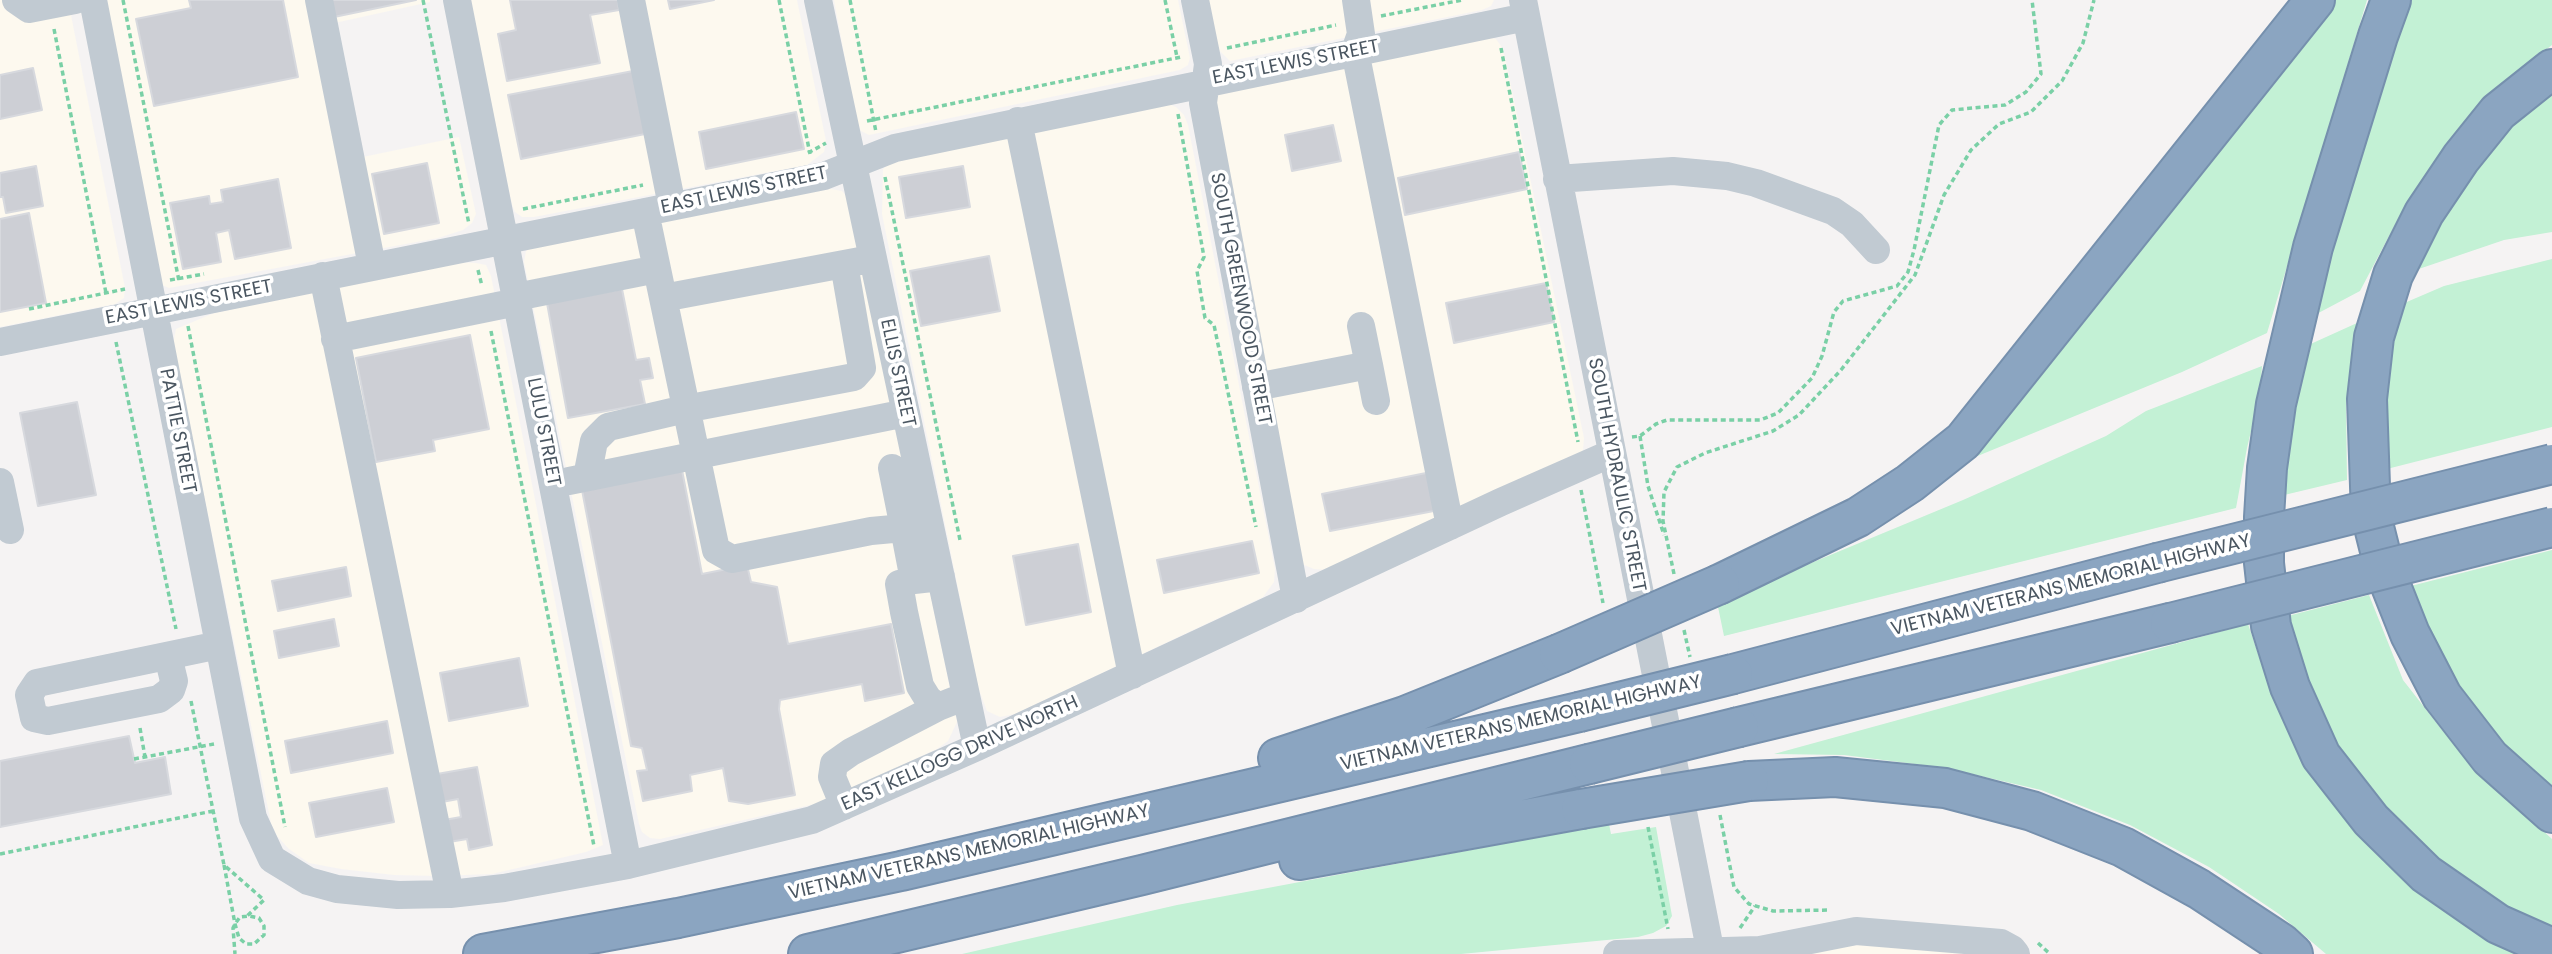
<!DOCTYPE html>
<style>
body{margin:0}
canvas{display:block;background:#f5f3f3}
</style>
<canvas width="2552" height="954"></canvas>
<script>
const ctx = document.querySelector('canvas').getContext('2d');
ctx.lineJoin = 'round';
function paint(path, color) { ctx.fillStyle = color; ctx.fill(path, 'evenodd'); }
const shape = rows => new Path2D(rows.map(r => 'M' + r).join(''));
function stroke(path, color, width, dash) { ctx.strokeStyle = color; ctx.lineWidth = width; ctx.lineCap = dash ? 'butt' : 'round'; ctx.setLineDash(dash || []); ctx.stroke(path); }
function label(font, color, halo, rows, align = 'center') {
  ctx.font = font + ' Poppins,sans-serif'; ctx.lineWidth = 7; ctx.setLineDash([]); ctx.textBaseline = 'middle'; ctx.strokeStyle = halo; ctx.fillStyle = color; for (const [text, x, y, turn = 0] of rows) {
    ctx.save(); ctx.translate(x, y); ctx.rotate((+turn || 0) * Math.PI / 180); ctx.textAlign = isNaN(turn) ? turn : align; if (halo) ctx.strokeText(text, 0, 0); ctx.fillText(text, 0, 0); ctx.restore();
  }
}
paint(shape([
 [0,0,68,0,125,288,124,298,115,304,0,327],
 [103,0,430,0,430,2,330,24,358,158,459,137,476,214,472,223,463,230,438,238,169,288,162,285],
 [470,0,797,0,826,141,824,152,807,165,534,217,522,217,515,212,512,205],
 [834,0,1178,0,1190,58,1188,65,1180,70,869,135,861,131,857,124],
 [1207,0,1494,0,1491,6,1482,10,1230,61,1217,48],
 [1487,37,1496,39,1501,46,1505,57,1584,438,1583,450,1576,457,1327,570,1314,569,1302,564,1215,103,1220,91],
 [1166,103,1176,107,1184,115,1188,125,1275,569,1274,582,1263,597,1015,714,1000,717,987,711,978,687,882,214,883,169,890,163],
 [831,189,842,191,848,198,957,722,948,741,937,749,819,803,660,839,650,838,642,832,639,824,524,262,526,251,534,246,812,191],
 [452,262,476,263,486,265,491,276,603,845,586,852,492,874,438,876,394,875,341,869,309,863,289,849,277,836,271,823,173,344,176,329,214,313],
 [1881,943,1972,954,1798,954,1848,946]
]), '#fdf9ef');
paint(shape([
 [2325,0,2367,0,2267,333,2182,372,1963,462],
 [2399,0,2552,0,2552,45,2497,88,2457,136,2407,202,2360,291,2309,318],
 [2552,81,2552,232,2504,240,2407,273,2448,191],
 [2552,259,2552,427,2379,471,2395,307,2444,286],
 [2357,323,2346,403,2347,480,2280,496,2304,347],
 [2262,366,2260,393,2247,448,2236,508,1724,636,1717,602,1963,500,2106,436,2146,411],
 [2552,550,2552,796,2489,738,2399,589],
 [2369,595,2403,680,2442,730,2480,773,2552,839,2552,928,2519,915,2456,882,2407,837,2325,732,2280,618],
 [2248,624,2274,701,2303,761,2374,852,2405,881,2458,918,2534,954,2326,954,2279,914,2209,867,2130,825,2041,790,1946,768,1844,755,1774,754],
 [1609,824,1611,834,1656,827,1672,916,1666,926,1653,933,1638,937,1461,954,962,954,1177,905]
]), '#c3f1d5');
const building = shape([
 [189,0,283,0,298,77,154,106,136,19,191,8,189,0],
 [330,0,416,0,334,17,330,0],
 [510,0,618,0,619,10,590,15,600,63,507,81,498,34,516,30,510,0],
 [668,0,714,0,670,9,668,0],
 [33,68,42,110,0,119,0,75,33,68],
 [633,71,645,134,521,159,508,95,633,71],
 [796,112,804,149,706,169,699,132,796,112],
 [1333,125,1341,161,1292,171,1285,135,1333,125],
 [1519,152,1527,189,1405,215,1398,178,1519,152],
 [427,163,439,223,384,234,372,174,427,163],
 [36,166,43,206,6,213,3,197,0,197,0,173,36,166],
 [963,166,970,207,906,218,899,177,963,166],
 [278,179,291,248,235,259,229,230,216,233,221,262,183,269,170,203,209,196,210,204,223,202,221,190,278,179],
 [29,213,46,303,0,312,0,219,29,213],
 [989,256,1000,311,921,326,910,271,989,256],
 [1546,283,1554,322,1454,343,1446,303,1546,283],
 [622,289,636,360,649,358,653,378,640,380,645,404,568,418,547,303,622,289],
 [470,335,489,429,433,440,435,451,376,462,356,358,470,335],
 [77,402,96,495,38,506,20,413,77,402],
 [682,470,702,574,747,565,751,582,777,587,788,644,891,624,904,693,865,701,862,684,780,700,779,709,795,795,748,804,729,801,723,768,690,775,692,791,643,801,637,771,647,770,642,748,631,746,582,490,682,470],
 [1431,472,1439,510,1330,531,1322,494,1431,472],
 [1252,541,1259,573,1164,593,1157,560,1252,541],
 [1078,544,1091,612,1026,625,1013,556,1078,544],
 [346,567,351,596,278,611,272,581,346,567],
 [334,619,339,646,279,658,274,631,334,619],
 [519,658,528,706,449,721,440,673,519,658],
 [387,721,393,753,291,773,285,741,387,721],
 [129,736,135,763,165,757,171,794,0,827,0,761,129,736],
 [477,767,492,845,469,850,467,839,449,842,444,820,461,817,458,799,442,802,437,774,477,767],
 [387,788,394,822,316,837,309,803,387,788]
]);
paint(building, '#cdcfd5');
stroke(building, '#d7d9de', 2);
const highway = shape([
 [2391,0,2378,36,2313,247,2276,404,2267,468,2264,517,2264,563,2271,626,2290,687,2321,756,2371,820,2426,874,2498,924,2552,948],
 [2552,69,2498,112,2461,158,2424,213,2393,275,2374,337,2367,399,2371,515,2385,571,2410,634,2442,696,2490,758,2552,813],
 [1720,584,1858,517,1910,483,1963,441,2315,0],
 [1733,674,2157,563],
 [1739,727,2170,623],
 [1278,758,1405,716,1559,654],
 [1749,781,1835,777,1945,788,2032,811,2123,847,2199,889,2281,943,2293,954],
 [1299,860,1581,809],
 [483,954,678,918,901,871,1579,712],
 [808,954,1142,875,1589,764]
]);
stroke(highway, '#7690ad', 42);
stroke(shape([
 [123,0,179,281],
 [423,0,469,224],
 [779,0,810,154],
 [850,0,876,132],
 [1165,0,1177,57],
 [1381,16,1462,0],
 [54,29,106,293],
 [1227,48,1336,25],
 [1501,48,1578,442],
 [1178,114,1204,257,1197,271,1205,318,1214,325,1256,527],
 [867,121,1181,57],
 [808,153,826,143],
 [885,177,960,540],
 [523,209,643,185],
 [478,270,482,286],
 [170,280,204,274],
 [29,309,125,289],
 [188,326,285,827],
 [491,331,594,846],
 [116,342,176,629],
 [1640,436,1648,486,1664,535],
 [1632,437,1640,436,1656,424,1667,420,1760,420,1778,413,1812,378,1822,356,1834,312,1843,301,1897,286,1908,272,1914,250,1939,125,1952,110,2005,105,2026,92,2041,74,2032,0],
 [1581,490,1603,603],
 [1674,574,1663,521,1664,492,1677,467,1705,453,1773,431,1799,415,1841,370,1915,275,1944,195,1971,150,1999,124,2031,112,2062,81,2083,43,2094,0],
 [1684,630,1690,657],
 [191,701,224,865,264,900,247,916],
 [140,728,145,757],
 [134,759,214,744],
 [1720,815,1734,887,1749,904,1773,911,1830,910],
 [1648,827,1668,929],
 [0,854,213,811],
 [224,865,235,924,239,938,246,944,254,944,264,935,264,926,259,918,249,916,240,917,235,924,233,928,235,954],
 [1740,928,1755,906],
 [2038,943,2050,954]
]), '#7ad0a6', 3.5, [5, 3.5]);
stroke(shape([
 [16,0,29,9,75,0],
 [93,0,253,818,272,859,308,881,337,889,398,895,450,894,504,888,628,865,812,820,977,747,1501,502,1612,453],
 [319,0,372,266],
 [457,0,628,865],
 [631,0,672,206],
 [818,0,977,747],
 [1195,0,1208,64,1203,103,1296,599],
 [1356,0,1361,34,1355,51,1450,526],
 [1523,0,1711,954],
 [1018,121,1132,675],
 [1557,179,1673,171,1727,176,1756,183,1833,211,1852,224,1876,250],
 [645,212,716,550,732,559,871,531,904,528,914,580,941,577],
 [323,276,450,894],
 [516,297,657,269],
 [663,298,860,261],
 [335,339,517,302],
 [0,342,824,176,895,148,1526,17],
 [1369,365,1376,401],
 [1256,387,1369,365,1361,326],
 [892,468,904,528],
 [587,477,594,441,608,427,685,409,854,377,862,368,844,264],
 [569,481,906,413],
 [0,482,10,530],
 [914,580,899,584,904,612,920,686,928,699,938,707],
 [168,656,174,681,171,690,159,699,48,721,34,718,29,695,37,683,219,645],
 [844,806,832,777,834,764,851,752,938,707,966,696],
 [1617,954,1760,950,1856,931,2001,943,2012,949,2016,954]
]), '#c1cad2', 28);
stroke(highway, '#8ba5c1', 38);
const highwayBridge = shape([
 [2157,563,2552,464],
 [2170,623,2552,527],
 [1559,654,1720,584],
 [1579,712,1733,674],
 [1589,764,1739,727],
 [1581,809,1749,781]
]);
stroke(highwayBridge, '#7690ad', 42, []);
stroke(highwayBridge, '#8ba5c1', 38);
label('19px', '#4a5661', '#fff', [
 ["EAST LEWIS STREET",1296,63,-11],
 ["EAST LEWIS STREET",744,191,-12],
 ["SOUTH GREENWOOD STREET",1240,299,79],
 ["EAST LEWIS STREET",189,303,-11],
 ["ELLIS STREET",897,373,78],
 ["PATTIE STREET",177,431,79],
 ["LULU STREET",543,432,79],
 ["SOUTH HYDRAULIC STREET",1616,475,79],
 ["VIETNAM VETERANS MEMORIAL HIGHWAY",2071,586,-14],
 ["VIETNAM VETERANS MEMORIAL HIGHWAY",1521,724,-13],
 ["EAST KELLOGG DRIVE NORTH",960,754,-24],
 ["VIETNAM VETERANS MEMORIAL HIGHWAY",969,853,-13]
]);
</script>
